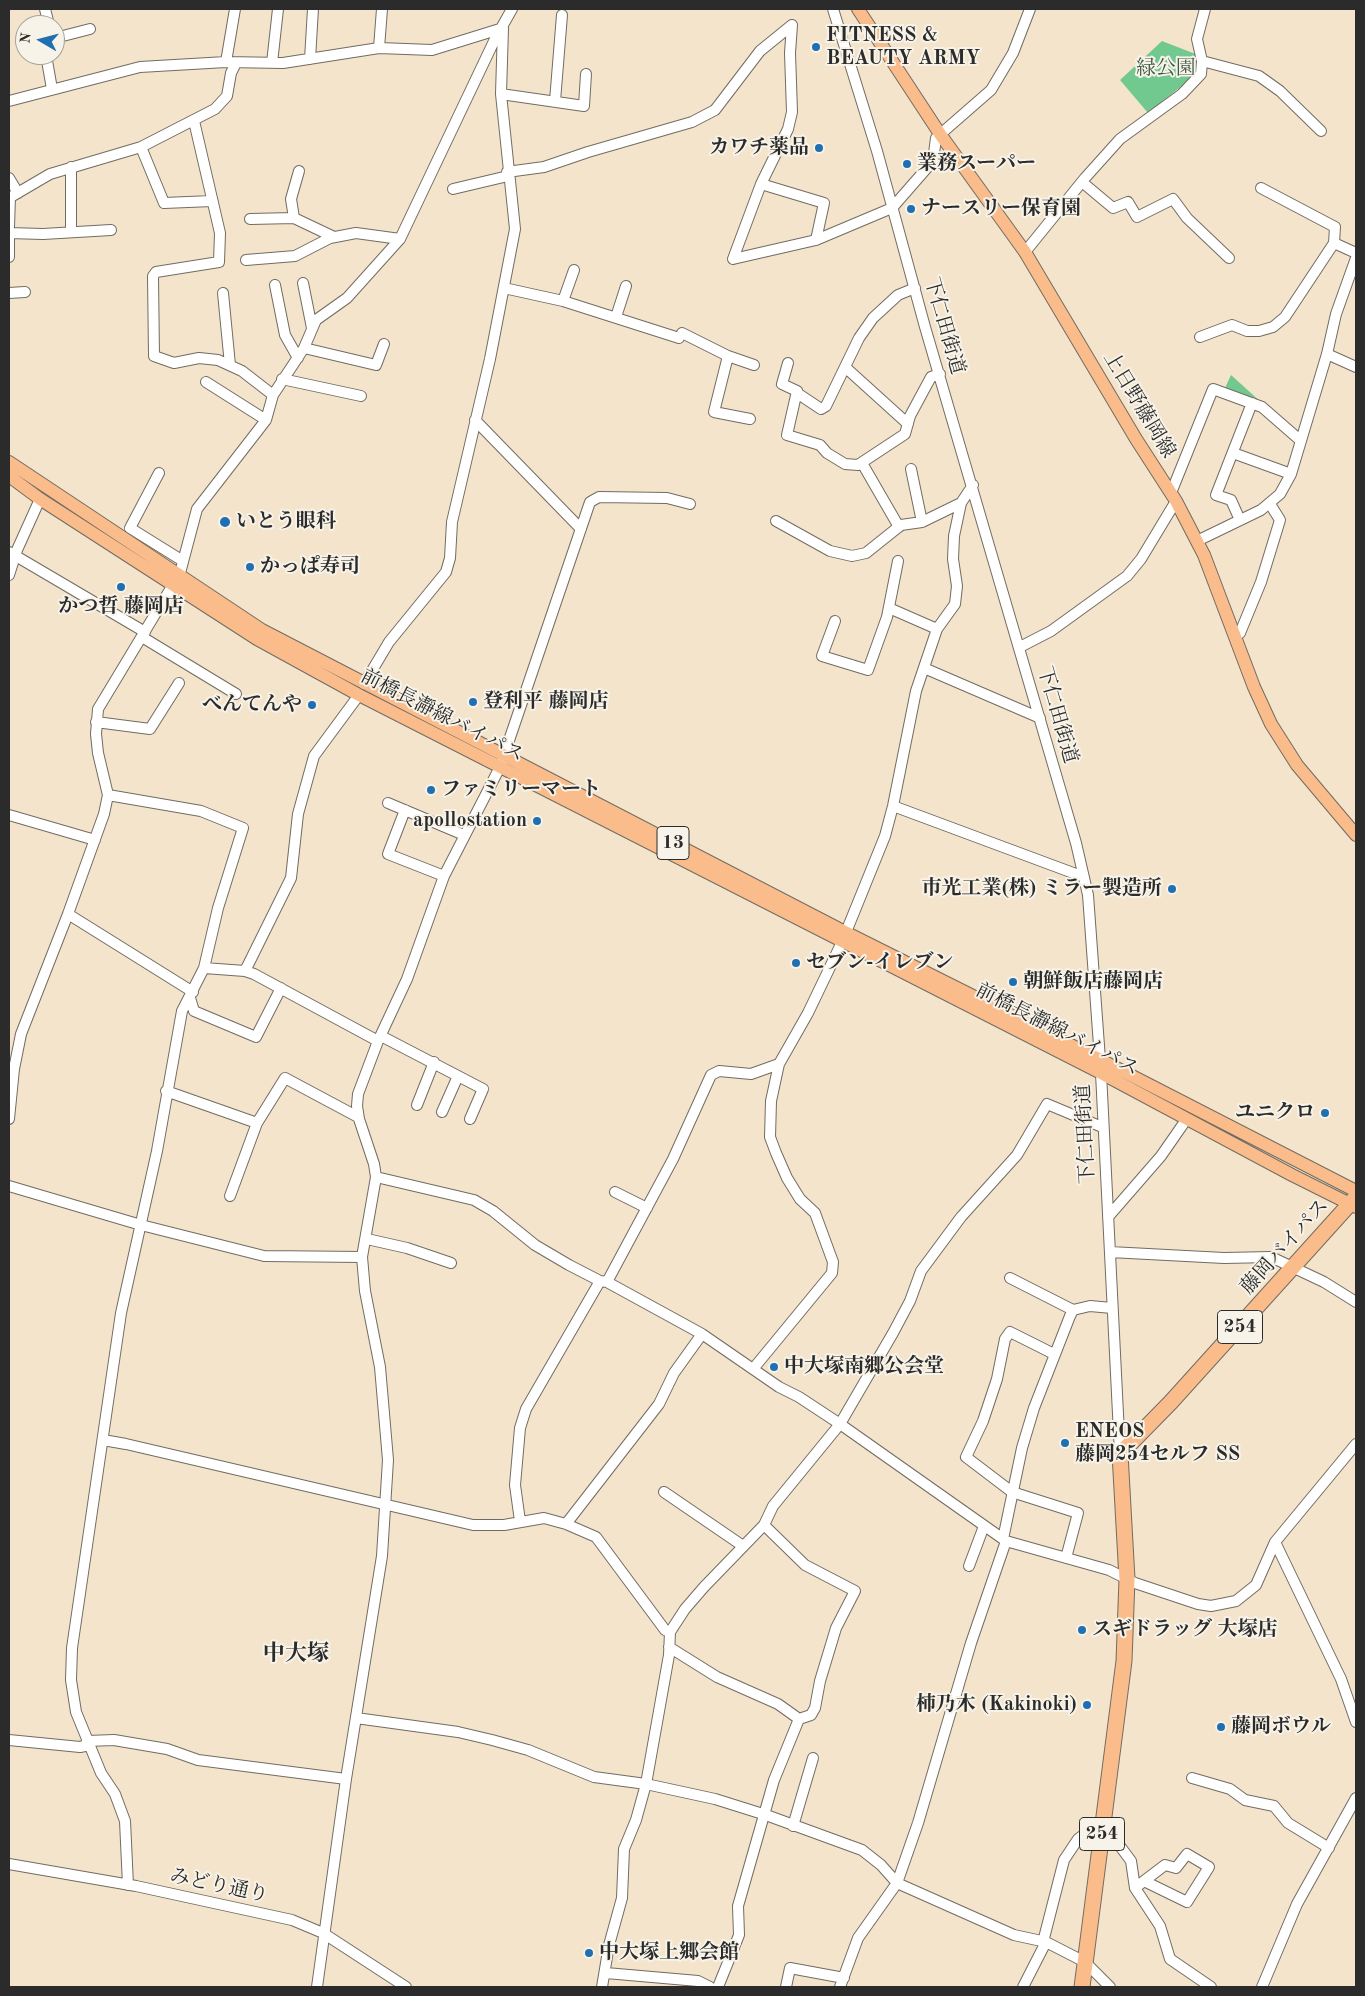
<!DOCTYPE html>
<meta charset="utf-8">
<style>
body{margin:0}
#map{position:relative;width:1365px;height:1996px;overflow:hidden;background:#f4e4cc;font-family:"Old Standard TT",serif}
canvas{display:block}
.frame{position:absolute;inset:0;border:10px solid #2b2b2b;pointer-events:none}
.north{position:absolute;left:15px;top:15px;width:50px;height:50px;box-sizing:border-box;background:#f7f3e8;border:1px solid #a5a39c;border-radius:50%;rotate:278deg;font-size:14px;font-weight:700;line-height:20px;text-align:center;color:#2b2b2b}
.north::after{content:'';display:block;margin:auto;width:18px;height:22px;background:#1f6fb2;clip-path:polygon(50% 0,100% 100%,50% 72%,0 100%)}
</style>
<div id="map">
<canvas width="1365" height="1996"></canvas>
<div class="frame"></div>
<div class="north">N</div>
</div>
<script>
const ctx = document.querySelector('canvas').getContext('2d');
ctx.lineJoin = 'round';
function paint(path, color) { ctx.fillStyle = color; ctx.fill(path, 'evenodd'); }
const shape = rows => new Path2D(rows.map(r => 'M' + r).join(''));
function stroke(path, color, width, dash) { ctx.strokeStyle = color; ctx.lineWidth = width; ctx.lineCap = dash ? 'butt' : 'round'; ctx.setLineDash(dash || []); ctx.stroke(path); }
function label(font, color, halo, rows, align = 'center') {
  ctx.font = font + ' "Old Standard TT","Noto Serif JP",serif'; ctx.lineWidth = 4; ctx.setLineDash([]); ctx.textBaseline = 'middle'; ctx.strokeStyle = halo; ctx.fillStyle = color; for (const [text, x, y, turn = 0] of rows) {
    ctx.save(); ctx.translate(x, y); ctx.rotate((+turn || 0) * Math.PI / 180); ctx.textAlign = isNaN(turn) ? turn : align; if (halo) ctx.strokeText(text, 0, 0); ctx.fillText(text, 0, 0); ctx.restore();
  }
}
paint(shape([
 [1162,41,1198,55,1199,66,1194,76,1148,113,1120,80],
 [1231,375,1262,403,1225,388]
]), '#72c98f');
const minor = shape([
 [45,9,49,25],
 [833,9,877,151,925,327,1076,843,1088,895,1101,1073,1120,1454],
 [55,38,90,29],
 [379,48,382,9],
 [46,55,52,89],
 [310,59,313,9],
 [1202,61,1259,76,1280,91,1321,131],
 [226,62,235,9],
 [272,63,278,9],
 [501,94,584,106,586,74],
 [9,101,140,67,226,62,283,63,379,48,432,50,503,28],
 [555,101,562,15],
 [194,121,220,233,219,262,156,272,153,276,154,356,174,363,199,358,218,360,242,371,273,395],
 [141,147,164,203,212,201],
 [507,172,544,167,588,152,692,122,715,110,760,51,792,25],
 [9,178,18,193],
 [1082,182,1113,208,1128,202,1137,217,1173,199,1187,218,1229,258],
 [761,184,824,203,816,240],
 [1261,188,1335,227,1334,243],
 [453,189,508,176],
 [9,198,50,174,141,147,215,109,227,96,231,73,236,63],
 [294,218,291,199,299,171],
 [250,219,294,218,334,237],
 [9,227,10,197],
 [71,232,71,167],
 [9,233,43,234,111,230],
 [9,238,9,257],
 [1025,252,1085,178,1120,139,1182,94,1201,74,1202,61,1197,39,1205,9],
 [733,259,816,240,892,208,933,161,936,138,991,90,1013,53,1030,9],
 [733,259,761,184,788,129,792,112,790,53,792,25],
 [246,260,295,256,330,238,356,233,400,239],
 [303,283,312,328],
 [275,285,285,335,298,358],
 [504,288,563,301,679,338],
 [9,293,25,292],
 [223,293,230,365],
 [563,301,574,270],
 [616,317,626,286],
 [682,333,728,356,754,365],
 [1200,337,1232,325,1247,331,1259,331,1273,327,1285,317,1334,243,1356,253],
 [304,348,376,365,384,344],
 [1327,354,1356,367],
 [728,356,714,412,750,419],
 [788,363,782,384,797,391,787,435,820,445,827,453,845,464,858,465,905,434,910,416,931,377,940,374],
 [845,367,908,424],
 [282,379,361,396],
 [206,382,266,420],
 [797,393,821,409,826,406,859,338,873,318,898,295,915,288],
 [475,420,581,529],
 [1233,453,1291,474],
 [862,463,899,527],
 [911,469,922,522],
 [159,473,130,528,183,561],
 [1171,493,1213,389,1262,407,1301,441],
 [1240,520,1231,500,1216,495,1252,403],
 [776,521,830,551,852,556,866,553,901,525,922,522,961,503],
 [1197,541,1261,510,1280,494,1291,474,1327,354,1336,314,1356,258],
 [9,552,145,632],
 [9,575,17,550,40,499],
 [889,608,937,629],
 [835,621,822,656,868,670,887,617,898,561],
 [1236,636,1240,633,1261,582,1280,520,1270,504],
 [142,637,236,694],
 [1020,647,1051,631,1127,576,1141,559,1176,501],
 [924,668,1040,718],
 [364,684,389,642,446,572,450,558,452,522,490,359,515,229,501,94,503,28],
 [96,722,150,729,179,683],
 [108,795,201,811,243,828,218,908,204,968],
 [388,803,464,835],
 [893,806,1084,877],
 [405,810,388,854,444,876],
 [9,815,95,840],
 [68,914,193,992],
 [245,971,291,878,298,814,314,756,359,695],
 [190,998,194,1011,256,1037,281,988],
 [381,1036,483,1089,470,1119],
 [166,1091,257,1123,285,1078,358,1117],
 [417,1105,434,1062],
 [442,1112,458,1076],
 [9,1119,14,1069,21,1034,68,914,104,814,108,795,98,753,96,734,98,709,180,573,197,509,266,420,273,395,304,348,316,320,347,298,400,239,495,39,512,9],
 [376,1177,474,1200,493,1211,535,1245,569,1265,600,1281,607,1282,702,1334,779,1387,799,1397,840,1424,1006,1541,1109,1570,1135,1583,1198,1604,1211,1606,1236,1601,1256,1585,1275,1542,1356,1444],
 [9,1186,141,1225,264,1256,362,1257],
 [615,1192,647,1208],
 [230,1196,257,1123],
 [1108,1217,1161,1156,1186,1120],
 [367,1239,407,1248,451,1263],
 [1110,1252,1224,1258,1271,1257,1324,1282,1356,1302],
 [1010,1278,1073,1310],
 [607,1282,673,1159,711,1075,719,1071,751,1074,779,1064],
 [1054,1354,1010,1332,1005,1339,997,1379,983,1421,966,1457,1012,1492,1078,1513,1066,1558],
 [753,1369,832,1273,833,1262,815,1213,800,1199,787,1178,776,1153,770,1137,771,1101,779,1064,808,1013,842,942,885,836,893,806,916,691,937,629,955,604,957,586,953,559,954,536,961,503,973,485],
 [103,1440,126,1444,473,1525,504,1525,544,1518,566,1524,596,1537,665,1630,670,1632],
 [664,1492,743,1546],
 [520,1521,515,1485,520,1428,526,1409,600,1281],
 [566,1524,659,1404,674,1373,702,1334],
 [1003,1539,1022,1448,1034,1408,1070,1316,1073,1310,1090,1306,1112,1308],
 [1275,1542,1341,1679,1356,1722],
 [969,1566,984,1526],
 [669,1647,717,1677,778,1704,799,1719],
 [356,1718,458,1732,492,1740,528,1750,594,1777,646,1784,715,1799,766,1815,862,1850,881,1865,897,1883,1014,1935,1046,1942,1085,1962,1110,1987],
 [9,1740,80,1747,85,1746,87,1741],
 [87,1741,114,1740,167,1749,198,1760,346,1779],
 [1192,1778,1230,1789,1245,1800,1274,1806,1288,1823,1329,1848],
 [793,1826,813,1758],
 [9,1864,136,1886,292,1920,323,1933,406,1987],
 [128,1885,125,1821,115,1794,101,1773,76,1712,71,1680,72,1648,121,1313,157,1151,182,1011,204,968,245,971,254,974,378,1041],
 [1135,1888,1144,1881,1165,1865,1176,1868,1187,1854,1209,1867,1187,1902,1144,1881],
 [1043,1942,1064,1860,1078,1839,1090,1830,1108,1830,1131,1861,1135,1888,1160,1926,1170,1959,1211,1987],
 [606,1973,698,1981,710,1987],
 [317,1987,346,1779,382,1556,388,1460,380,1367,365,1291,362,1257,376,1177,374,1164,359,1119,357,1106,358,1094,378,1041,407,979,444,876,500,767,590,502,599,497,667,498,690,504],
 [602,1987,609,1945,622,1898,624,1849,636,1820,646,1784,669,1655,670,1632,685,1609,704,1587,764,1525,773,1506,840,1424,893,1333,910,1301,921,1271,961,1217,1017,1155,1047,1104,1102,1127],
 [718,1987,739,1935,738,1906,774,1780,799,1719,811,1715,815,1708,820,1681,836,1628,855,1591,805,1565,764,1525],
 [786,1987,790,1968,844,1978],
 [840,1987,858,1938,897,1883,918,1823,971,1643,1006,1541],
 [1023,1987,1046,1942],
 [1262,1987,1297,1904,1356,1798]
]);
const major = shape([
 [858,9,940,134,1025,252,1136,439,1176,501,1204,555,1254,687,1271,724,1297,765,1356,835],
 [9,462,262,630,845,932,1099,1059,1356,1191],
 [9,476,40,499,257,639,359,695,1101,1073,1292,1175,1356,1207]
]);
const highway = shape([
 [1082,1987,1124,1661,1127,1579,1120,1454,1171,1402,1356,1197]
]);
stroke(minor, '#716c63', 12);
stroke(major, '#716c63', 14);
stroke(highway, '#716c63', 17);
stroke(minor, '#fff', 10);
stroke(major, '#fabc8b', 12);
stroke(highway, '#fabc8b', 15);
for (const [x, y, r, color] of [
 [816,47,5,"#1f6fb2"],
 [819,148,5,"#1f6fb2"],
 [907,164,5,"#1f6fb2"],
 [911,209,5,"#1f6fb2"],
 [225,522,6,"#1f6fb2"],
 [250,567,5,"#1f6fb2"],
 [121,587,5,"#1f6fb2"],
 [473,702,5,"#1f6fb2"],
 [312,705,5,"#1f6fb2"],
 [431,790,5,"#1f6fb2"],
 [537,821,5,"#1f6fb2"],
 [1172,889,5,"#1f6fb2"],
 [796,963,5,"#1f6fb2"],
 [1013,982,5,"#1f6fb2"],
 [1325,1113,5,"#1f6fb2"],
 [774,1367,5,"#1f6fb2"],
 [1065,1443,5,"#1f6fb2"],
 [1082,1630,5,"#1f6fb2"],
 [1087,1705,5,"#1f6fb2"],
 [1221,1727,5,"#1f6fb2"],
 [589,1953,5,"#1f6fb2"]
]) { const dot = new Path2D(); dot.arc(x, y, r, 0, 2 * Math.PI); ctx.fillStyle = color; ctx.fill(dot); stroke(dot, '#f7f3e8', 2); }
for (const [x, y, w] of [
 [673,843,32],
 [1240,1327,45],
 [1102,1834,45]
]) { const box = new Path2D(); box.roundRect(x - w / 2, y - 16.5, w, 33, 4); ctx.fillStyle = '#f7f3e8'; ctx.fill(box); stroke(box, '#2b2b2b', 1); }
label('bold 19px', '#2b2b2b', null, [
 ["13",673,843],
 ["254",1240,1327],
 ["254",1102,1834]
]);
label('bold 20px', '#2b2b2b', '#f7f3e8', [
 ["FITNESS &",826,36],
 ["BEAUTY ARMY",826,59],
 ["カワチ薬品",809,148,"right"],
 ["業務スーパー",917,164],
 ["ナースリー保育園",921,209],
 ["いとう眼科",236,522],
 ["かっぱ寿司",260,567],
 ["かつ哲 藤岡店",121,607,"center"],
 ["登利平 藤岡店",483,702],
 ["べんてんや",302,705,"right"],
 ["ファミリーマート",441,790],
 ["apollostation",527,821,"right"],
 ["市光工業(株) ミラー製造所",1162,889,"right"],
 ["セブン-イレブン",806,963],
 ["朝鮮飯店藤岡店",1023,982],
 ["ユニクロ",1315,1113,"right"],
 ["中大塚南郷公会堂",784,1367],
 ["ENEOS",1075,1432],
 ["藤岡254セルフ SS",1075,1455],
 ["スギドラッグ 大塚店",1092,1630],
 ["柿乃木 (Kakinoki)",1077,1705,"right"],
 ["藤岡ボウル",1231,1727],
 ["中大塚上郷会館",599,1953]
], 'left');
label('20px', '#405a49', '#f7f3e8', [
 ["緑公園",1166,69]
]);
label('20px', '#2b2b2b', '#f7f3e8', [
 ["下仁田街道",944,326,74],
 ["上日野藤岡線",1139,405,59],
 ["下仁田街道",1057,715,74],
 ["前橋長瀞線バイパス",442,716,27],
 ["前橋長瀞線バイパス",1057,1030,27],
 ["下仁田街道",1086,1134,-93],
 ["藤岡バイパス",1285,1247,-48],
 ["みどり通り",219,1886,12]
]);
label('bold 22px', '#2b2b2b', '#f7f3e8', [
 ["中大塚",296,1654]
]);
</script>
